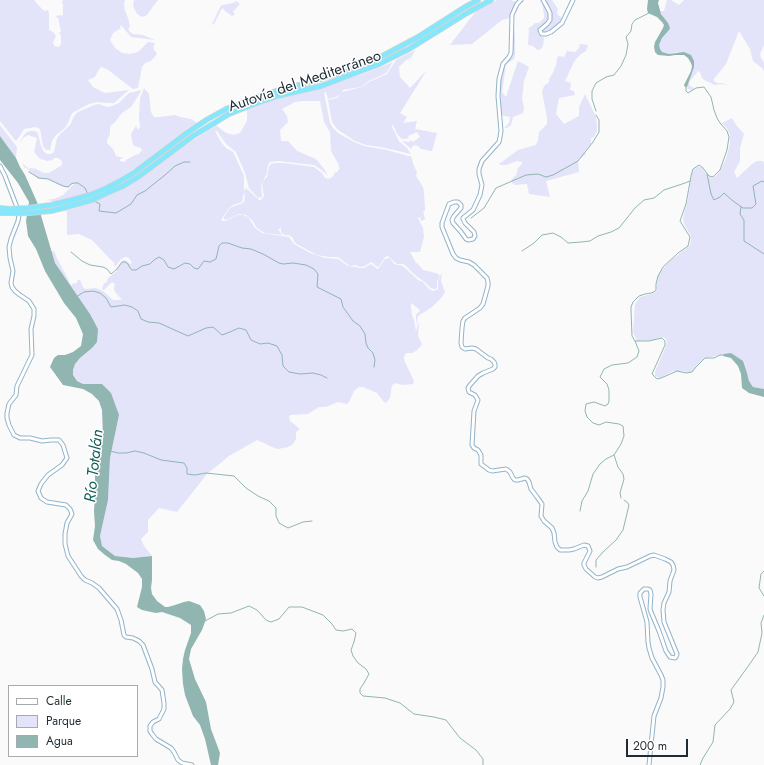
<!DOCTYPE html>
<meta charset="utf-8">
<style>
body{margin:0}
#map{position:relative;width:764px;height:765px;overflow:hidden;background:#fafafa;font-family:Jost,sans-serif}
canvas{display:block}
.legend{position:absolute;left:8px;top:685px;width:130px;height:72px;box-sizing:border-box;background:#fff;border:1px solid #a5abae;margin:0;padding:5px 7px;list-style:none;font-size:12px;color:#1f2c34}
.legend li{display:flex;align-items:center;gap:8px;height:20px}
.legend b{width:20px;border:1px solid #a5abae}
.scale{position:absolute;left:626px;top:739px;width:62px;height:18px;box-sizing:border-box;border:2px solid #1f2c34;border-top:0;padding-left:5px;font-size:12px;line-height:14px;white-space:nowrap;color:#1f2c34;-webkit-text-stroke:3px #fff;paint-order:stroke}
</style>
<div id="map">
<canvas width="764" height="765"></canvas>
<ul class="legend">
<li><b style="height:5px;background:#fff"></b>Calle</li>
<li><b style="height:11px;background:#e3e3fa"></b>Parque</li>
<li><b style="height:11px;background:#91b5b1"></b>Agua</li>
</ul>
<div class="scale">200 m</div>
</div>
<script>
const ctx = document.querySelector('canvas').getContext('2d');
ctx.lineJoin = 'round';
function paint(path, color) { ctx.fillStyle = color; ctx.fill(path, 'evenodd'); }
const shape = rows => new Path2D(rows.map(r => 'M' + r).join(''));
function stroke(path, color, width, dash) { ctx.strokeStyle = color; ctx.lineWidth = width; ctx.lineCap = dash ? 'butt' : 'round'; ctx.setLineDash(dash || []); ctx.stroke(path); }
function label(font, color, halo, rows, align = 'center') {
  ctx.font = font + ' Jost,sans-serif'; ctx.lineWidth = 3; ctx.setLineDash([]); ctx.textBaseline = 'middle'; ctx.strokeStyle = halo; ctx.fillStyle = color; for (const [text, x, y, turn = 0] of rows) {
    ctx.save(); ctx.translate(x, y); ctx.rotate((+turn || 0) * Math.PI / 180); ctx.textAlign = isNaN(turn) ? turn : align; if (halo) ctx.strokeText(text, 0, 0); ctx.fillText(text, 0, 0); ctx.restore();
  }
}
paint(shape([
 [0,0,34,0,43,10,45,11,48,10,49,14,49,30,53,32,56,36,53,42,54,46,59,47,61,44,61,36,59,33,61,32,59,22,58,18,55,16,63,15,63,5,62,2,63,0,125,0,124,4,125,11,128,18,130,27,128,28,130,32,133,34,143,35,155,40,131,37,121,25,120,27,121,28,113,33,110,40,115,48,122,53,130,54,138,52,148,42,155,43,153,48,157,54,151,61,145,63,142,67,138,88,133,89,107,69,101,67,98,71,95,77,88,80,93,87,105,93,129,90,114,103,107,103,97,102,89,104,72,113,68,123,65,128,56,135,52,141,50,150,46,150,43,146,40,129,35,127,24,129,17,140,15,140,0,121],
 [134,0,158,0,146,16,142,17,137,14,133,6],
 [497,0,510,0,517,2,513,8,510,18,502,20,472,44,450,45,476,11],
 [545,0,552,0,558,9,557,14,562,18,560,22,554,27,547,32,543,33,542,31,542,29,549,23,550,9],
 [667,0,671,0,679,5,684,0,764,0,764,45,760,54,761,58,764,62,764,71,762,68,753,61,750,49,739,31,726,64,713,80,717,83,722,83,728,85,720,84,715,85,704,80,702,78,700,72,698,71,690,81,689,84,690,86,694,88,694,89,691,90,688,89,687,87,694,67,691,55,676,52,669,54,662,52,659,49,659,45,662,38,669,30,668,23,664,19,660,11,664,11],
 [236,1,240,4,233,12,235,14,234,15,232,16,225,11,223,8,221,10,215,22,213,25,212,24,214,20,220,7,222,5,233,3],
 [542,2,549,15,548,20,545,25,540,29,538,32,539,35,544,38,543,46,541,49,538,50,536,49,533,46,528,45,529,27,531,27,535,23,539,23,544,18,544,15],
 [515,30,515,56,513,60,506,64,502,92,506,97,518,61,529,67,524,81,522,99,524,108,523,113,513,117,511,125,505,129,505,127,509,123,510,117,501,115,500,83,504,64,512,56,513,39],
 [580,44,588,45,586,51,581,54,575,60,565,81,571,83,570,90,574,91,575,95,559,98,556,114,564,124,579,116,579,107,585,94,596,117,597,125,597,131,594,137,591,138,591,144,584,152,586,154,578,160,579,172,546,181,550,197,529,194,527,184,515,185,513,184,511,181,512,179,516,175,518,168,522,164,522,162,517,161,506,165,500,165,499,164,518,150,536,145,538,140,539,132,547,124,547,117,542,92,544,86,549,82,549,79,553,73,556,65,557,58,559,56,564,57,567,51,575,52,579,48],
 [415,50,411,58,406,60,399,67,400,77,410,88,427,70,400,113,407,117,403,123,417,121,415,129,437,133,432,151,421,149,418,146,415,145,412,147,411,149,402,141,409,142,411,140,413,142,420,137,417,132,408,136,409,138,405,139,402,139,397,134,393,125,392,125,392,127,399,141,407,148,411,154,381,147,366,145,355,141,337,129,332,122,328,100,337,98,341,93,336,97,328,99,326,92,324,93,330,123,333,128,338,133,354,142,364,146,387,150,408,156,411,156,414,166,417,172,416,176,423,187,424,192,425,210,423,212,425,219,426,219,421,221,420,217,418,218,423,228,424,237,420,252,410,252,416,263,417,263,423,270,432,272,438,274,440,276,437,281,437,287,436,289,434,289,431,288,426,283,415,275,405,265,403,264,397,264,388,256,385,257,380,265,378,267,376,266,373,263,371,262,365,266,361,267,355,265,350,266,338,257,329,257,317,255,295,243,292,237,288,235,284,235,281,232,281,228,278,229,282,235,265,233,261,231,256,227,253,221,246,215,239,214,226,220,224,219,224,217,230,208,234,206,241,204,244,202,245,197,244,192,242,202,233,205,229,208,221,220,223,221,226,221,238,215,243,215,248,217,255,228,262,233,289,237,294,244,310,253,325,258,338,259,348,266,356,267,360,268,364,268,371,264,377,269,379,268,385,259,390,258,394,264,403,266,418,280,423,282,429,289,433,291,436,290,438,289,438,281,442,272,441,281,445,292,441,298,432,307,418,316,416,325,416,315,420,310,411,303,411,307,412,315,414,320,416,331,419,321,418,336,422,344,420,347,416,351,412,353,406,353,404,356,404,360,414,381,413,384,402,385,396,383,392,385,390,398,386,403,384,402,377,393,363,387,359,387,354,391,349,402,347,404,338,402,326,407,319,407,308,414,290,415,289,418,290,421,300,429,296,432,296,439,293,444,288,447,278,449,272,447,264,443,257,440,229,456,207,474,177,512,159,508,148,520,148,532,141,539,144,546,152,556,133,558,115,556,102,546,100,536,108,500,110,458,119,415,102,384,83,384,77,381,73,375,73,370,75,364,80,358,92,348,98,329,90,314,55,263,51,251,54,251,57,258,71,285,74,283,76,284,78,280,80,280,83,287,85,289,96,288,103,291,113,300,122,300,115,292,114,289,115,284,112,282,104,290,102,289,104,283,106,283,108,278,117,271,116,269,122,261,125,260,127,261,130,264,132,263,129,258,126,257,121,259,115,267,114,263,92,240,79,234,67,235,67,211,60,212,52,201,45,200,54,199,63,195,74,184,72,184,69,188,61,186,48,179,38,179,33,174,28,172,29,170,24,167,22,163,29,169,31,168,34,169,34,168,44,173,49,173,62,165,62,161,58,158,54,158,53,160,47,161,41,159,40,159,34,152,37,138,28,135,22,139,20,144,21,140,24,135,27,132,31,131,34,131,37,132,38,134,41,146,44,152,47,154,51,154,54,152,57,138,60,134,66,129,70,125,74,116,78,112,94,105,99,104,107,107,112,106,119,103,129,93,141,90,140,93,131,107,122,113,115,122,111,125,110,128,110,134,107,140,107,143,113,149,116,156,124,158,120,159,120,161,125,162,126,160,135,155,139,154,142,150,141,148,134,146,132,141,131,134,136,126,138,130,140,127,139,118,140,98,144,88,149,94,151,112,154,117,160,117,175,115,180,117,191,119,197,123,188,128,135,168,107,186,110,194,126,187,144,176,186,145,216,125,226,133,234,135,240,133,247,121,247,110,274,99,320,88,363,74,393,62,387,72,384,74,369,81,361,87,348,89,343,90,342,92,362,87,369,82,387,74,396,60],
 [301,101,320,101,324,122,330,132,331,151,339,165,338,166,340,168,337,172,335,172,334,175,331,178,328,179,325,178,322,173,314,167,284,163,275,163,271,164,269,167,267,177,263,181,267,173,268,165,270,162,279,161,314,165,323,171,328,176,325,170,316,159,297,151,288,141,281,141,280,130,288,122,287,116,282,109,295,102],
 [215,131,217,131,226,144,236,152,245,173,249,188,258,198,262,197,261,184,263,182,262,185,264,196,261,200,259,200,246,188,244,191,244,176,235,156,233,152,226,148,221,142],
 [732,118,736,125,744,134,740,148,740,161,734,172,737,178,752,164,757,161,762,161,764,162,764,389,753,387,749,381,747,373,731,353,706,358,701,361,696,366,693,371,690,372,673,371,660,378,657,377,655,376,655,372,666,346,667,342,666,339,663,337,653,340,637,341,633,332,635,304,640,297,655,293,657,289,657,284,658,276,661,271,669,262,690,245,691,239,691,236,684,224,683,218,688,199,692,173,694,170,697,167,701,167,709,177,713,178,716,176,720,171,726,159,730,144,730,135,728,130,722,123],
 [0,125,17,147,16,158,0,136]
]), '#e3e3fa');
paint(shape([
 [648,0,659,0,658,3,661,14,668,23,670,28,669,30,662,38,659,45,660,49,662,52,669,54,684,52,691,55,694,61,694,67,687,87,685,87,684,85,691,71,692,66,691,63,688,58,684,55,675,55,669,56,658,55,655,52,654,47,655,42,663,28,664,25,662,22,657,17,648,13,647,9],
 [0,136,16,158,20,167,25,175,37,202,55,263,90,314,98,329,97,342,92,348,80,358,75,364,73,370,73,375,77,381,83,384,102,384,111,393,119,415,110,458,108,500,100,536,102,546,115,556,133,558,152,556,152,580,151,588,152,594,157,601,165,607,168,607,175,605,184,602,189,601,200,605,204,611,206,619,202,630,191,649,189,659,195,679,206,702,211,729,220,753,218,765,211,765,205,739,200,725,193,716,185,695,183,684,182,669,183,659,185,650,191,633,191,625,180,618,162,612,156,613,142,610,137,607,142,587,142,579,138,573,126,564,119,561,112,560,105,555,98,549,93,540,95,526,94,511,95,494,95,476,103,437,102,410,99,401,92,394,83,389,63,385,50,367,54,358,58,355,65,355,73,352,81,346,83,334,76,318,64,303,45,271,36,249,28,236,26,221,29,202,18,183,0,160],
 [731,353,743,361,747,373,749,381,753,387,764,389,764,397,749,393,742,388,741,374,738,366,731,358,723,356,724,354]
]), '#91b5b1');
stroke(shape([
 [686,87,686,91,688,93,696,88,704,87,711,97,714,110,717,118,720,123,727,131,729,137,727,150,720,170,713,177,709,176,703,168,699,165,693,169,691,176,686,204,680,221,690,237,688,246,678,253,663,267,658,276,656,284,656,290,654,292,651,293,645,294,639,296,633,302,631,307,631,311,632,336,635,341,649,341,662,338,665,341,665,345,652,374,657,379,661,378,677,371,686,373,692,372,696,367,705,358,714,358,720,355,724,355],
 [596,111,592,99,592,91,596,83,606,77,614,75,621,66,626,55,628,44,626,37,631,31,632,24,635,20,649,13],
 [29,172,39,178,48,179,63,186,68,187,71,184,74,183,78,183,85,188,87,192,87,194],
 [707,174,711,194,714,200,720,197,724,193,733,201,743,208,752,208,756,204,753,186,762,181,764,182],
 [94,201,100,204,99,211,116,213,131,204,137,195,145,191,165,175,175,166,184,162,190,162],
 [741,207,740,214,744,220,744,241,764,254],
 [471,218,484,208,496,188,526,175,538,174,546,177,553,175,578,161,593,142,599,132,599,120,596,115],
 [522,251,534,243,542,235,553,233,561,237,568,243,581,242,590,241,598,236,611,232,619,228,635,208,644,200,654,198,664,190,685,183,690,181],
 [71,252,82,261,90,265,103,267,107,269,111,274,117,269,122,262,125,262,128,264,130,268,132,270,136,270,142,266,150,264,154,260,159,257,164,260,168,267,174,269,185,263,190,264,194,268,198,269,204,261,210,262,216,259,219,246,222,243,228,243,242,248,251,249,263,254,279,263,283,264,293,263,306,265,314,269,318,274,317,287,341,299,343,307,353,321,360,326,365,334,366,343,368,348,373,353,375,360,374,367],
 [76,297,84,292,93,291,100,293,106,298,111,307,125,305,132,307,138,311,141,319,148,322,159,323,188,336,206,328,213,327,222,335,230,332,239,328,246,330,251,340,260,344,268,343,277,346,282,355,283,366,289,372,300,374,313,373,321,375,327,378],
 [110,451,118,453,126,453,135,451,144,453,161,460,184,463,187,468,187,474,195,475,206,473,234,476,246,488,258,496,269,501,276,508,276,516,279,523,288,528,303,522,312,521],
 [614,455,618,467,623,474,624,479,620,493,621,498],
 [580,511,582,501,588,491,593,474,600,464,606,459,614,455,621,444,624,436,623,426,619,424,606,422,599,425,593,423,587,417,585,411,586,404,594,402,605,406,608,404,609,401,609,390,607,384,600,377,604,369,612,365,628,363,637,357,639,351,635,341],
 [596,567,596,560,603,552,616,540,623,530,629,505,627,502,624,500],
 [764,571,761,574,759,588,764,596],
 [205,621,218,614,231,613,249,606,257,610,266,620,271,622,279,619,289,607,302,607,323,615,332,624,336,630,343,631,352,629,356,633,354,642,351,650,353,656,358,663,366,669,369,674,364,683,360,689,360,693,363,696,385,698,400,703,414,714,434,717,446,720,460,738,476,750,483,759,483,765],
 [700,765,703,758,713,742,715,725,730,709,734,702,731,690,749,665,758,652,762,633,761,623,764,615]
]), '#91b5b1', 1);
const secondary = shape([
 [521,0,517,4,512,15,511,53,509,57,503,64,499,79,498,96,501,131,500,137,499,142,482,161,479,169,479,174,482,185,480,195,473,210,463,218,463,219,465,223,474,232,475,236,473,239,468,240,466,239,461,232,453,223,452,220,454,216,461,208,461,205,458,202,454,202,449,204,442,223,442,227,453,254,456,258,460,260,469,262,474,265,487,278,488,282,488,286,483,304,480,308,465,318,463,321,462,328,461,343,462,347,465,349,472,348,476,349,488,358,491,359,494,362,495,364,495,367,493,369,483,373,478,376,470,385,468,388,469,392,475,395,478,400,474,411,472,445,474,448,478,450,481,455,481,464,489,470,492,471,506,469,510,472,513,478,515,480,518,480,525,478,527,479,529,482,531,489,537,497,542,504,541,516,544,521,552,528,554,533,555,542,557,547,560,550,569,550,574,549,584,545,588,546,590,551,584,563,584,565,586,569,595,577,598,578,602,577,618,569,627,567,650,556,654,555,665,559,671,562,673,565,674,570,670,581,669,592,664,603,663,610,664,622,677,654,676,657,675,658,670,657,666,651,659,631,651,612,650,609,651,594,650,590,648,589,644,589,640,593,640,597,647,622,648,642,649,648,652,658,661,675,663,680,663,687,661,698,654,716,649,765],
 [543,0,547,7,550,13,550,20,547,24,540,30,541,33,542,34,546,34,551,32,562,23,573,0],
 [0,166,5,176,18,210,19,215,18,221,11,239,9,247,10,258,13,271,11,283,12,287,15,291,20,295,29,301,34,309,34,316,31,329,32,355,17,386,16,395,9,404,7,413,7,418,9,425,14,435,20,438,30,438,42,441,51,440,59,440,63,445,67,458,62,465,48,475,41,484,38,491,41,498,47,502,66,505,70,509,72,514,67,523,65,534,65,544,68,556,81,576,85,580,92,583,99,588,117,609,121,620,124,635,126,637,133,638,139,641,143,645,152,669,155,682,162,690,164,703,164,709,159,719,153,722,150,726,150,731,152,734,156,739,171,748,174,752,178,760,182,763,192,765]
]);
const highway = shape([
 [107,188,120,181,135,172,188,132,208,119,226,109,256,97,276,91,318,80,340,73,371,62,418,37,465,7,478,0],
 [109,192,123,186,138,177,193,136,229,114,257,103,277,96,321,86,377,65,409,49,467,13,491,0]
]);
stroke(secondary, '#92b3c8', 5);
stroke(highway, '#d2d5d6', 6);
stroke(secondary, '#fff', 3);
stroke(highway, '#84e7fb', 4.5);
const highwayBridge = shape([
 [0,208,9,209,28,208,51,205,72,200,90,195,107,188],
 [0,213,29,213,51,211,92,200,109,192]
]);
stroke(highwayBridge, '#d2d5d6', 6, []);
stroke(highwayBridge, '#84e7fb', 4.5);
label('15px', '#1f2c34', '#fff', [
 ["Autovía del Mediterráneo",305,82,-19]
]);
label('italic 16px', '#135e59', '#fff', [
 ["Río Totalán",95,466,-84]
]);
</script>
